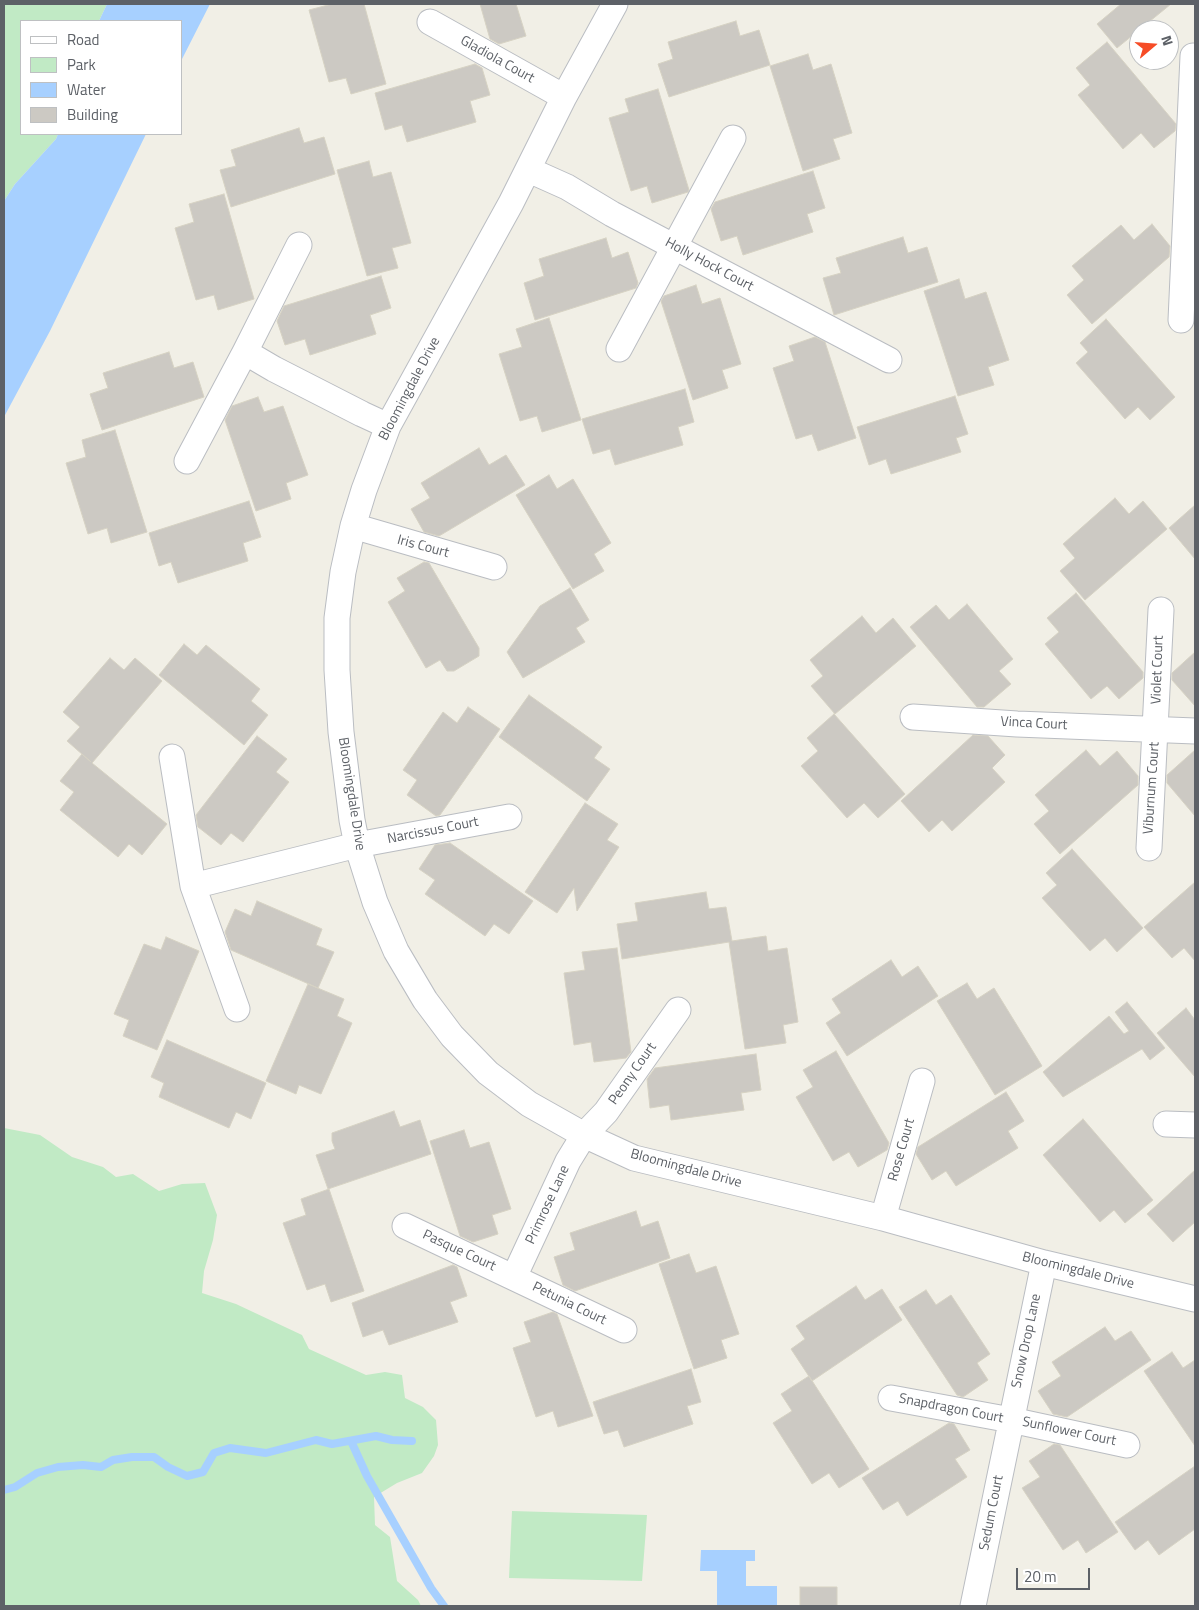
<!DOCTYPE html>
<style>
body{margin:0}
#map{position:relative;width:1199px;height:1610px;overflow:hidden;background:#f1efe6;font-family:"Titillium Web",sans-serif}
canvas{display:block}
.frame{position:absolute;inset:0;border:5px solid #5d6167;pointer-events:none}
.legend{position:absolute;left:20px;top:20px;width:162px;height:115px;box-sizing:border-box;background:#fff;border:1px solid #bec0c2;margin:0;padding:6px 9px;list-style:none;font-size:15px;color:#5d6167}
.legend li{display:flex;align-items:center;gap:10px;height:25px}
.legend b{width:25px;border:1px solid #bec0c2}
.north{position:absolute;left:1129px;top:20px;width:50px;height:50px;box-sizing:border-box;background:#fff;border:1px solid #bec0c2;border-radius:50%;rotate:72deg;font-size:14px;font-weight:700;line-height:20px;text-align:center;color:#5d6167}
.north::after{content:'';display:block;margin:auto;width:18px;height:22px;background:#f64c26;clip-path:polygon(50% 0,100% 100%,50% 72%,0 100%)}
.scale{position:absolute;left:1016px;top:1568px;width:74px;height:22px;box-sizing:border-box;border:2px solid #5d6167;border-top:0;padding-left:6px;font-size:15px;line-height:18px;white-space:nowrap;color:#5d6167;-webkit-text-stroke:4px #fff;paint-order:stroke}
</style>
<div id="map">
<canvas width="1199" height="1610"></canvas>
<div class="frame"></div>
<ul class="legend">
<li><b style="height:6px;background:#fff"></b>Road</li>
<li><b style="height:14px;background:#c1eac5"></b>Park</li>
<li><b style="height:14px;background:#a7d0ff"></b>Water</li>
<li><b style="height:14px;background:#ccc9c3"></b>Building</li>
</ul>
<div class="north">N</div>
<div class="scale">20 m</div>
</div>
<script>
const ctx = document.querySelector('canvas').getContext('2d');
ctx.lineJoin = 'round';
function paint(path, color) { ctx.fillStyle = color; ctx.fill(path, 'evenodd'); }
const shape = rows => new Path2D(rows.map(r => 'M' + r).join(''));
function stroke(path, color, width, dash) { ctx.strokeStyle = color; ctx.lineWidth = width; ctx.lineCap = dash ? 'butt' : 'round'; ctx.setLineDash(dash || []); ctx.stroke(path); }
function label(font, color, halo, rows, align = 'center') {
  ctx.font = font + ' "Titillium Web",sans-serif'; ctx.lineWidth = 4; ctx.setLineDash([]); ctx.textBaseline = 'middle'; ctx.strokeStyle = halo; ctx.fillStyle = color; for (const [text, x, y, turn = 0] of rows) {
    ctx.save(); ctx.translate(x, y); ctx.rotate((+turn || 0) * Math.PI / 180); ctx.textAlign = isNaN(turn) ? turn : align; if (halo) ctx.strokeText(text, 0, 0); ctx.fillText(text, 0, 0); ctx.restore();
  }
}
paint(shape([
 [4,4,107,4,99,21,21,21,21,134,58,134,56,139,15,184,4,201],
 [4,1128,40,1135,72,1157,103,1167,116,1177,133,1174,159,1191,182,1184,205,1183,217,1215,213,1240,204,1271,202,1293,236,1304,302,1335,309,1349,366,1375,385,1372,402,1375,405,1398,423,1407,436,1420,438,1445,434,1456,422,1473,397,1483,374,1497,375,1525,390,1537,397,1581,418,1600,421,1606,4,1606],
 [512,1511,647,1515,642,1581,509,1578]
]), '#c1eac5');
paint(shape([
 [107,4,210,4,181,61,181,21,99,21],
 [58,134,146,134,50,331,4,417,4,201,15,184,56,139],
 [701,1550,755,1550,755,1561,746,1561,746,1586,777,1586,777,1606,717,1606,717,1571,700,1571]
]), '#a7d0ff');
stroke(shape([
 [351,1441,367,1476,431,1588,444,1606],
 [4,1490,15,1487,37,1473,58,1467,83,1465,101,1467,113,1460,132,1457,154,1457,168,1467,187,1476,203,1472,214,1453,230,1448,266,1453,316,1440,332,1444,376,1436,392,1440,412,1441]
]), '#a7d0ff', 8);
const building = shape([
 [332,4,364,4,386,84,351,94,346,78,329,82,309,10,332,4],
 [480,4,516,4,526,36,499,44,490,39,480,4],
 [1121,4,1171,4,1117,48,1097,24,1121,4],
 [736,21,740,36,759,30,770,65,669,97,658,64,673,59,668,42,736,21],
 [1107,42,1176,124,1175,131,1154,148,1141,133,1123,149,1078,95,1090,85,1076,68,1107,42],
 [808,54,813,70,831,64,852,133,833,139,840,159,803,171,770,66,808,54],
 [475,64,482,68,490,95,470,101,476,122,407,142,402,125,385,130,375,93,475,64],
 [658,89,689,190,688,192,652,203,647,186,631,191,609,118,629,112,625,99,658,89],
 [299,128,304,143,324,137,335,174,231,207,220,170,236,166,231,150,299,128],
 [369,161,373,177,391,172,411,243,392,248,398,268,367,276,337,170,369,161],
 [813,171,825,208,807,214,813,232,743,255,737,236,721,241,711,209,715,202,813,171],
 [224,194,254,299,218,310,214,295,196,300,175,228,194,222,189,204,224,194],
 [1152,224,1170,246,1169,257,1092,324,1067,295,1084,280,1072,266,1121,225,1134,240,1152,224],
 [903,237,908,253,927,247,938,282,834,315,823,278,841,273,836,258,903,237],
 [606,238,612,258,628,252,638,283,636,288,535,320,524,283,544,276,539,259,606,238],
 [381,276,391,308,370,315,376,334,310,355,305,339,285,345,277,321,284,306,381,276],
 [959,279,965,299,986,292,1009,360,988,367,994,385,958,396,924,291,959,279],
 [696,285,702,304,720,298,741,364,722,370,728,388,693,400,661,301,664,296,696,285],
 [549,318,581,420,542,432,537,416,520,421,499,354,522,347,516,329,549,318],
 [1106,319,1175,397,1150,420,1138,407,1125,419,1076,363,1088,352,1080,343,1106,319],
 [815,337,825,342,856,438,818,451,812,434,796,439,773,368,794,361,789,346,815,337],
 [169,352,174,368,193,362,204,397,102,430,90,394,108,388,103,373,169,352],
 [685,389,694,422,678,427,683,445,615,465,610,449,593,454,582,419,685,389],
 [955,396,968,434,956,438,961,452,891,474,886,459,869,465,857,427,955,396],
 [258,397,264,412,283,406,308,475,286,483,291,499,256,511,225,420,232,406,258,397],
 [115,430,147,532,111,543,107,528,88,534,66,463,86,457,82,440,115,430],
 [479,448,489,465,506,455,525,485,439,536,424,532,411,509,430,498,421,483,479,448],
 [549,475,557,489,573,479,611,543,594,554,604,571,573,589,516,495,549,475],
 [1115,498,1129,514,1143,501,1167,529,1085,600,1060,571,1075,558,1063,544,1115,498],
 [249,501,261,537,243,543,248,561,178,583,171,562,159,566,149,533,249,501],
 [1195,505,1195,559,1169,528,1195,505],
 [424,562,429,563,479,648,479,656,454,671,447,671,440,660,426,668,388,602,405,591,397,578,424,562],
 [570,588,589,620,576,628,585,642,523,678,507,652,540,606,570,588],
 [1076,593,1143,672,1143,678,1119,699,1107,686,1091,699,1045,644,1059,632,1047,618,1076,593],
 [967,604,1013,659,999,671,1011,684,984,707,977,707,910,627,936,605,949,620,967,604],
 [862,616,876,633,893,618,916,646,835,714,811,686,823,676,810,660,862,616],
 [184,644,197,655,206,645,260,689,251,701,268,715,244,745,159,675,184,644],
 [1195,652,1195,706,1172,680,1172,673,1195,652],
 [110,658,124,670,135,658,162,681,92,763,167,824,142,855,129,844,118,857,60,810,74,792,60,781,82,754,91,762,67,741,80,727,63,712,110,658],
 [529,695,602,747,594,758,610,769,587,801,499,737,529,695],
 [468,707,500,729,440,815,436,816,407,795,417,780,403,770,443,712,457,723,468,707],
 [834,714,905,794,878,818,864,803,847,818,801,766,818,751,807,738,834,714],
 [973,735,988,736,1005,755,992,768,1005,782,952,831,942,820,929,832,901,801,973,735],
 [257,736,287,759,276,772,289,782,243,842,231,833,221,845,198,827,196,815,257,736],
 [1086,750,1100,766,1117,751,1138,776,1138,785,1060,854,1034,824,1049,811,1035,795,1086,750],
 [1195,750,1195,816,1167,783,1167,775,1195,750],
 [585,803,618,824,607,840,619,847,577,911,574,888,557,913,525,892,585,803],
 [450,843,533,901,509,934,494,924,485,936,425,894,435,880,419,869,435,845,450,843],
 [1072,849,1143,928,1117,952,1105,938,1090,951,1042,898,1057,885,1046,873,1072,849],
 [1195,882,1195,961,1184,948,1172,958,1144,927,1195,882],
 [706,892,709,909,726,907,732,941,766,936,768,951,787,948,798,1022,783,1025,786,1043,745,1049,729,942,622,959,617,924,638,921,635,903,706,892],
 [257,901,322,929,316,945,334,952,318,988,231,950,225,932,235,909,251,916,257,901],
 [166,937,199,951,157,1050,123,1036,129,1020,114,1014,144,944,161,950,166,937],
 [617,948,631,1052,626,1058,594,1062,591,1042,574,1045,564,973,585,970,582,952,617,948],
 [891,960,902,977,918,966,938,996,847,1056,826,1023,841,1013,832,999,891,960],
 [967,983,977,999,994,988,1042,1066,995,1095,937,1001,967,983],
 [308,984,344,999,337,1016,352,1023,321,1094,299,1085,296,1094,266,1081,308,984],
 [1127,1002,1165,1048,1150,1060,1142,1049,1063,1097,1043,1072,1109,1016,1124,1034,1129,1031,1115,1012,1127,1002],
 [1186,1008,1195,1020,1195,1077,1157,1033,1186,1008],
 [167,1040,266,1083,251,1119,236,1112,229,1128,159,1097,164,1083,151,1077,167,1040],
 [836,1051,889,1143,887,1150,858,1167,849,1152,833,1161,796,1097,813,1087,803,1070,836,1051],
 [756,1054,761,1090,741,1093,744,1110,671,1120,669,1105,650,1108,647,1079,655,1068,756,1054],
 [1006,1092,1024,1121,1008,1131,1018,1148,956,1186,946,1171,932,1180,916,1154,918,1147,1006,1092],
 [394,1111,400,1127,420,1120,431,1154,328,1189,316,1155,335,1149,332,1141,332,1133,394,1111],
 [1083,1119,1153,1200,1125,1223,1114,1210,1100,1222,1043,1155,1083,1119],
 [464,1130,470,1148,489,1142,511,1209,492,1215,498,1234,473,1242,460,1236,430,1141,464,1130],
 [1195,1170,1195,1222,1173,1242,1147,1214,1195,1170],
 [329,1189,364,1291,331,1302,325,1284,307,1290,283,1223,306,1215,301,1199,329,1189],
 [636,1211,641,1227,658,1221,670,1258,575,1291,563,1285,554,1257,575,1250,570,1233,636,1211],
 [689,1254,696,1273,716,1266,739,1334,721,1340,727,1358,694,1369,659,1264,689,1254],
 [453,1265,457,1267,467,1296,450,1302,458,1322,389,1345,383,1330,363,1337,352,1303,453,1265],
 [856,1286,865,1300,882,1289,902,1320,812,1381,791,1349,805,1339,796,1326,856,1286],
 [926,1290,936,1305,951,1295,990,1354,977,1363,988,1380,963,1397,957,1395,899,1307,926,1290],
 [553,1312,557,1314,593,1416,558,1427,553,1411,536,1417,513,1348,531,1342,524,1322,553,1312],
 [1105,1327,1115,1341,1131,1331,1151,1360,1067,1417,1053,1414,1038,1391,1061,1376,1052,1362,1105,1327],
 [1172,1352,1183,1368,1195,1360,1195,1446,1144,1371,1172,1352],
 [691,1369,701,1402,687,1406,693,1424,624,1447,618,1430,604,1434,593,1402,691,1369],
 [809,1376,869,1469,839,1488,829,1473,812,1484,773,1423,792,1411,781,1394,809,1376],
 [949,1423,954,1424,970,1450,955,1459,967,1477,907,1516,898,1501,883,1510,862,1478,949,1423],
 [1054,1444,1060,1445,1118,1532,1086,1553,1078,1540,1063,1550,1022,1488,1040,1477,1029,1461,1054,1444],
 [1195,1466,1195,1529,1159,1555,1148,1540,1135,1550,1115,1522,1195,1466],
 [800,1587,837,1587,837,1606,800,1606,800,1587]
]);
paint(building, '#ccc9c3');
stroke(building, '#d6d2c3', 1);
const minor = shape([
 [615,4,564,97,511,203,388,426,364,490,353,526,343,572,337,618,337,670,341,732,352,820,357,845,375,902,396,951,425,1000,452,1036,488,1073,529,1104,584,1135,634,1158,883,1218,1044,1263,1195,1299],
 [430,22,564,97],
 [529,170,567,187,612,214,889,360],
 [1181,320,1193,56],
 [619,349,733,138],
 [245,352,274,369,362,414,388,426],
 [187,461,245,352,299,245],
 [353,526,494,567],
 [913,717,1017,724,1195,731],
 [172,757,193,886,357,845,509,817],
 [1149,848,1161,610],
 [193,886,237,1009],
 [1166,1124,1195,1125],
 [883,1218,922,1081],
 [405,1226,624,1330],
 [514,1277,568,1161,584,1135,606,1112,678,1010],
 [891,1398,1011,1420,1127,1445],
 [973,1606,1044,1263]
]);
stroke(minor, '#babdc2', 27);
stroke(minor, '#fff', 25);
label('14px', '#5d6167', '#fff', [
 ["Gladiola Court",497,60,29],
 ["Holly Hock Court",709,265,28],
 ["Bloomingdale Drive",410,389,-62],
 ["Iris Court",423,547,15],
 ["Violet Court",1158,670,-88],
 ["Vinca Court",1034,724,3],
 ["Viburnum Court",1152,788,-86],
 ["Bloomingdale Drive",351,794,81],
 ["Narcissus Court",433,831,-11],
 ["Peony Court",633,1074,-55],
 ["Rose Court",902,1150,-74],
 ["Bloomingdale Drive",686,1169,15],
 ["Primrose Lane",548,1205,-65],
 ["Pasque Court",459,1251,25],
 ["Bloomingdale Drive",1078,1271,14],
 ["Petunia Court",569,1304,26],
 ["Snow Drop Lane",1027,1341,-78],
 ["Snapdragon Court",951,1409,11],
 ["Sunflower Court",1069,1432,12],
 ["Sedum Court",992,1513,-79]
]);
</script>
